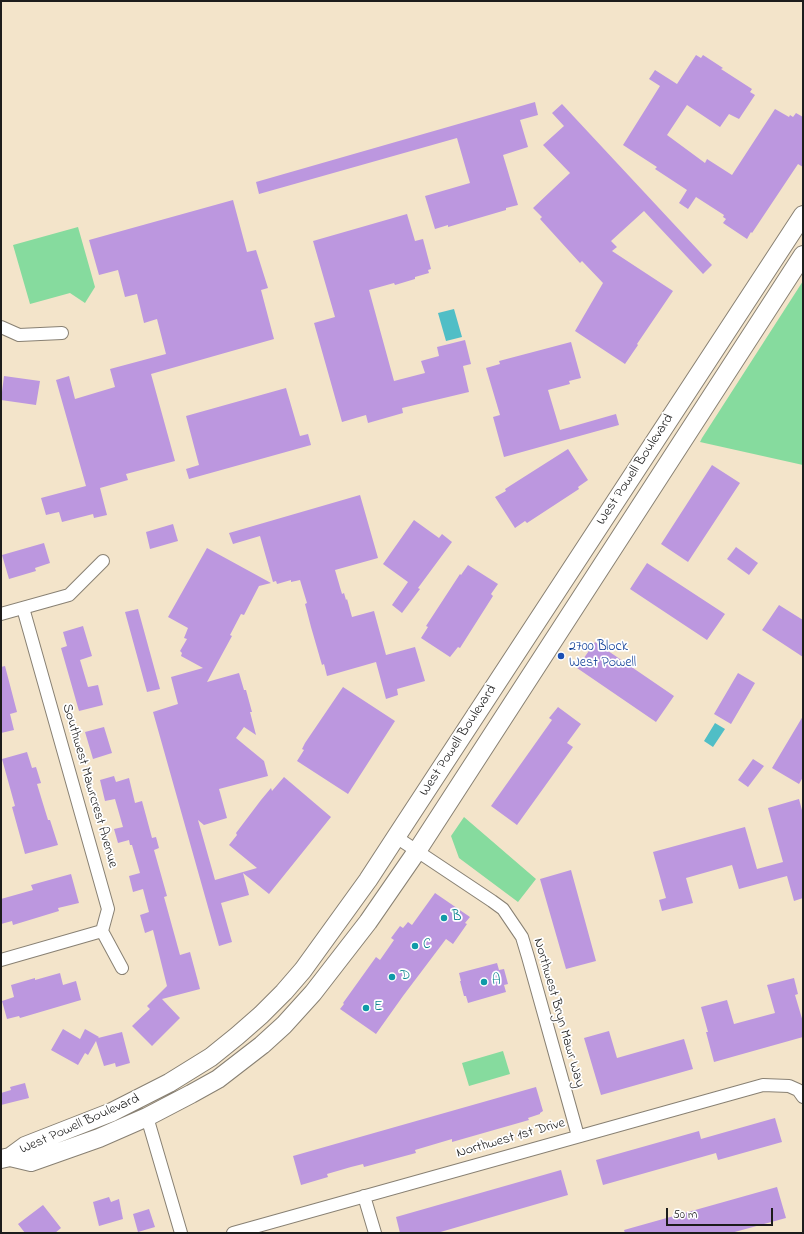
<!DOCTYPE html>
<style>
body{margin:0}
#map{position:relative;width:804px;height:1234px;overflow:hidden;background:#f3e4ca;font-family:"Indie Flower",sans-serif}
canvas{display:block}
.frame{position:absolute;inset:0;border:2px solid #1c1c1c;pointer-events:none}
.scale{position:absolute;left:666px;top:1208px;width:107px;height:18px;box-sizing:border-box;border:2px solid #1c1c1c;border-top:0;padding-left:5px;font-size:12px;line-height:14px;white-space:nowrap;color:#1c1c1c;-webkit-text-stroke:3px #fff;paint-order:stroke}
</style>
<div id="map">
<canvas width="804" height="1234"></canvas>
<div class="frame"></div>
<div class="scale">50 m</div>
</div>
<script>
const ctx = document.querySelector('canvas').getContext('2d');
ctx.lineJoin = 'round';
function paint(path, color) { ctx.fillStyle = color; ctx.fill(path, 'evenodd'); }
const shape = rows => new Path2D(rows.map(r => 'M' + r).join(''));
function stroke(path, color, width, dash) { ctx.strokeStyle = color; ctx.lineWidth = width; ctx.lineCap = dash ? 'butt' : 'round'; ctx.setLineDash(dash || []); ctx.stroke(path); }
function label(font, color, halo, rows, align = 'center') {
  ctx.font = font + ' "Indie Flower",sans-serif'; ctx.lineWidth = 3.5; ctx.setLineDash([]); ctx.textBaseline = 'middle'; ctx.strokeStyle = halo; ctx.fillStyle = color; for (const [text, x, y, turn = 0] of rows) {
    ctx.save(); ctx.translate(x, y); ctx.rotate((+turn || 0) * Math.PI / 180); ctx.textAlign = isNaN(turn) ? turn : align; if (halo) ctx.strokeText(text, 0, 0); ctx.fillText(text, 0, 0); ctx.restore();
  }
}
paint(shape([
 [78,227,95,287,85,303,70,293,30,304,13,245],
 [803,281,803,465,700,442,702,438],
 [464,817,536,879,518,902,459,858,451,836],
 [503,1051,510,1074,469,1086,462,1063]
]), '#86db9e');
paint(shape([
 [454,309,462,337,446,341,438,313],
 [715,723,725,729,713,747,704,741]
]), '#50bec6');
paint(shape([
 [696,55,701,58,703,55,723,68,721,69,752,89,750,92,755,95,739,119,729,114,720,127,687,105,667,135,705,163,707,159,732,175,775,109,789,117,790,115,793,117,796,113,803,117,803,167,798,164,752,233,751,232,747,239,723,223,726,219,723,217,724,215,696,197,688,209,679,203,687,190,655,169,657,167,623,145,660,86,649,79,655,70,677,84],
 [535,102,538,115,520,120,528,147,503,155,518,205,506,208,506,210,448,227,448,225,435,229,425,196,470,183,457,138,259,194,256,182],
 [562,104,712,265,703,274,644,211,611,241,617,247,612,251,673,291,637,344,638,345,625,364,575,331,603,283,582,261,580,263,540,219,542,217,533,208,570,173,543,145,564,126,552,113],
 [233,200,247,252,256,250,268,288,261,290,274,339,151,374,175,461,126,474,128,480,100,488,107,515,94,518,93,514,62,522,59,512,46,515,41,498,86,486,56,380,69,376,75,399,115,387,110,369,166,354,157,319,144,323,137,294,125,297,118,270,99,275,89,240],
 [407,214,415,241,423,239,431,269,428,270,429,273,415,277,415,279,395,285,394,283,369,290,394,381,425,373,421,361,439,356,437,347,465,340,471,364,463,366,469,392,402,408,403,413,368,423,366,415,342,422,314,323,335,317,313,241],
 [571,342,581,378,569,381,570,384,548,390,560,430,616,414,619,425,504,457,493,417,500,415,486,368,500,364,499,361],
 [4,376,40,381,36,405,1,400],
 [286,388,300,436,308,434,311,445,189,479,186,469,199,465,186,416],
 [568,449,588,480,578,487,579,489,527,523,525,521,515,528,495,497,506,491,505,489],
 [712,465,740,483,688,562,661,544],
 [360,495,378,558,335,570,342,594,344,593,346,600,347,599,352,617,374,611,386,655,415,647,425,681,397,689,398,695,386,699,376,662,327,676,324,664,322,665,311,627,305,604,307,603,300,580,291,582,291,580,277,584,276,581,273,582,260,536,233,544,229,533],
 [414,520,439,538,442,534,452,542,418,588,420,589,402,613,392,605,408,582,383,564],
 [173,524,178,541,150,549,146,532],
 [44,543,50,563,35,568,36,571,9,579,2,555],
 [736,547,758,563,749,575,727,559],
 [207,548,271,583,259,586,244,615,241,614,230,635,232,636,207,682,239,673,244,690,246,690,252,712,250,712,256,735,244,727,236,738,264,761,268,776,219,789,227,818,204,825,198,820,215,880,257,868,229,845,237,835,236,833,261,800,271,788,272,791,284,777,331,817,269,894,243,873,249,895,221,903,232,942,219,946,153,712,178,704,171,677,203,668,181,656,182,653,180,651,187,639,184,638,188,628,168,617],
 [647,563,725,614,707,640,630,589],
 [468,565,498,584,491,594,493,596,460,648,458,647,450,657,421,638,428,627,426,626,460,574,461,575],
 [779,605,803,620,803,657,762,630],
 [138,609,160,689,147,692,125,612],
 [83,626,92,656,80,660,88,687,98,685,103,705,79,711,61,648,67,646,63,632],
 [595,642,674,696,656,722,577,668],
 [5,666,17,712,10,714,14,730,1,733,1,667],
 [738,673,755,683,731,724,714,714],
 [343,687,395,721,348,794,297,761,304,750,302,749,305,743],
 [558,707,581,724,567,743,573,747,517,825,491,806,552,720,549,718],
 [803,716,803,777,799,784,772,768],
 [104,727,112,753,93,759,85,732],
 [27,752,32,768,36,767,41,783,37,784,48,820,50,820,58,845,25,854,12,807,15,806,2,759],
 [753,759,764,766,748,787,738,780],
 [114,776,116,782,129,778,135,803,142,801,152,838,156,837,159,848,154,850,167,896,164,897,180,955,190,952,200,989,162,999,180,1018,152,1046,132,1026,150,1009,147,1006,167,986,153,930,145,933,140,915,149,912,143,889,133,892,129,876,140,873,132,845,130,845,129,840,118,843,114,829,123,827,115,799,105,801,100,780],
 [799,799,803,814,803,898,794,901,787,876,739,889,732,865,686,878,693,903,662,911,659,900,666,898,653,852,745,827,757,869,783,862,768,808],
 [571,870,596,961,566,969,540,879],
 [71,874,79,903,58,908,59,911,13,925,12,921,1,924,1,899,33,890,31,885],
 [435,893,470,917,465,923,467,924,453,944,446,939,403,996,376,1034,340,1009,344,1004,343,1003,376,957,380,960,394,940,391,938,400,926,403,928,408,922,412,925],
 [497,963,499,970,504,969,508,984,504,985,506,992,468,1003,466,996,464,996,460,981,461,981,459,973],
 [60,973,63,985,76,981,81,1000,20,1018,19,1016,7,1019,2,1001,14,997,11,985,35,978,35,980],
 [794,978,798,994,795,995,803,1022,803,1037,714,1062,706,1032,708,1032,701,1007,727,1000,734,1024,775,1013,767,985],
 [63,1029,80,1039,85,1029,99,1037,98,1038,122,1032,130,1063,116,1067,115,1063,104,1066,96,1041,88,1055,85,1053,78,1065,51,1050],
 [609,1031,617,1058,684,1039,693,1069,601,1095,584,1038],
 [25,1083,29,1098,1,1105,1,1093,11,1090,10,1087],
 [536,1087,543,1111,540,1113,540,1114,528,1118,529,1120,452,1142,452,1139,415,1150,416,1153,364,1167,363,1164,351,1167,327,1174,328,1177,301,1185,293,1156],
 [775,1118,782,1142,718,1160,716,1153,603,1185,596,1160,699,1131,701,1139],
 [561,1170,568,1195,437,1233,400,1233,396,1217],
 [777,1187,786,1218,731,1233,625,1233,624,1230],
 [109,1197,111,1202,119,1199,123,1219,99,1226,93,1202],
 [43,1205,61,1228,55,1233,25,1233,18,1224],
 [149,1209,155,1227,138,1232,133,1214]
]), '#bc97df');
const street = shape([
 [1,327,19,335,62,333],
 [23,608,108,909,102,931,122,968],
 [1,614,69,595,103,561],
 [396,837,492,901,503,909,522,937,528,957,578,1136],
 [1,960,102,931],
 [147,1117,181,1233],
 [364,1196,375,1233],
 [233,1233,763,1085,789,1086,798,1090,803,1097]
]);
const primary = shape([
 [10,1157,31,1162,99,1138,147,1117,191,1094,218,1079,262,1045,284,1025,313,993,368,922,417,851,803,255],
 [1,1159,10,1157,25,1146,112,1112,169,1083,211,1057,237,1036,261,1015,284,992,303,970,368,880,396,837,803,215]
]);
stroke(street, '#888073', 14);
stroke(primary, '#888073', 20);
stroke(street, '#fff', 12);
stroke(primary, '#fff', 18);
for (const [x, y, r, color] of [
 [561,656,4,"#1a4fb4"],
 [444,918,4,"#0f9aa8"],
 [415,946,4,"#0f9aa8"],
 [392,977,4,"#0f9aa8"],
 [484,982,4,"#0f9aa8"],
 [366,1008,4,"#0f9aa8"]
]) { const dot = new Path2D(); dot.arc(x, y, r, 0, 2 * Math.PI); ctx.fillStyle = color; ctx.fill(dot); stroke(dot, '#fff', 1.5); }
label('14px', '#1c1c1c', '#fff', [
 ["West Powell Boulevard",636,470,-57],
 ["West Powell Boulevard",459,741,-57],
 ["Southwest Mawrcrest Avenue",89,786,74],
 ["Northwest Bryn Mawr Way",558,1013,74],
 ["West Powell Boulevard",80,1125,-24],
 ["Northwest 1st Drive",511,1139,-16]
]);
label('14px', '#164399', '#fff', [
 ["2700 Block",569,648],
 ["West Powell",569,664]
], 'left');
label('14px', '#0d838f', '#fff', [
 ["B",452,918],
 ["C",423,946],
 ["D",400,977],
 ["A",492,982],
 ["E",374,1008]
], 'left');
</script>
